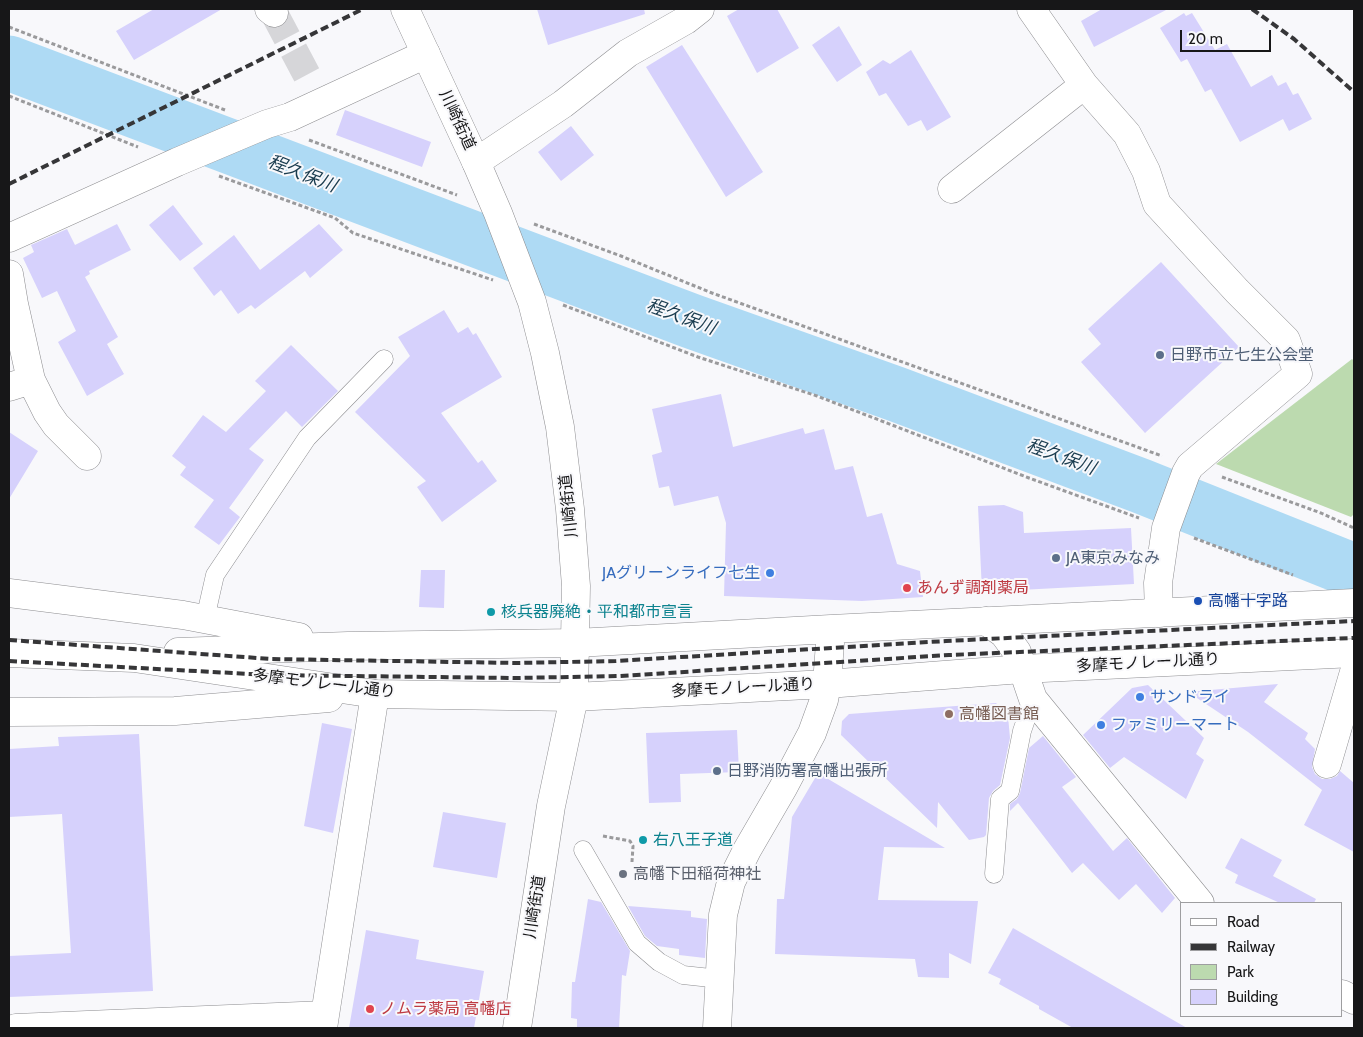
<!DOCTYPE html>
<meta charset="utf-8">
<style>
body{margin:0}
#map{position:relative;width:1363px;height:1037px;overflow:hidden;background:#f8f8fb;font-family:Cabin,sans-serif}
canvas{display:block}
.frame{position:absolute;inset:0;border:10px solid #171718;pointer-events:none}
.legend{position:absolute;left:1180px;top:902px;width:162px;height:115px;box-sizing:border-box;background:#f8f8fb;border:1px solid #9e9ea0;margin:0;padding:6px 9px;list-style:none;font-size:15px;color:#171718}
.legend li{display:flex;align-items:center;gap:10px;height:25px}
.legend b{width:25px;border:1px solid #9e9ea0}
.scale{position:absolute;left:1180px;top:30px;width:91px;height:22px;box-sizing:border-box;border:2px solid #171718;border-top:0;padding-left:6px;font-size:15px;line-height:18px;white-space:nowrap;color:#171718;-webkit-text-stroke:4px #f8f8fb;paint-order:stroke}
</style>
<div id="map">
<canvas width="1363" height="1037"></canvas>
<div class="frame"></div>
<ul class="legend">
<li><b style="height:6px;background:#fff"></b>Road</li>
<li><b style="height:6px;background:#363638"></b>Railway</li>
<li><b style="height:14px;background:#bcdaaf"></b>Park</li>
<li><b style="height:14px;background:#d6d1fc"></b>Building</li>
</ul>
<div class="scale">20 m</div>
</div>
<script>
const ctx = document.querySelector('canvas').getContext('2d');
ctx.lineJoin = 'round';
function paint(path, color) { ctx.fillStyle = color; ctx.fill(path, 'evenodd'); }
const shape = rows => new Path2D(rows.map(r => 'M' + r).join(''));
function stroke(path, color, width, dash) { ctx.strokeStyle = color; ctx.lineWidth = width; ctx.lineCap = dash ? 'butt' : 'round'; ctx.setLineDash(dash || []); ctx.stroke(path); }
function label(font, color, halo, rows, align = 'center') {
  ctx.font = font + ' Cabin,"Noto Sans JP",sans-serif'; ctx.lineWidth = 4; ctx.setLineDash([]); ctx.textBaseline = 'middle'; ctx.strokeStyle = halo; ctx.fillStyle = color; for (const [text, x, y, turn = 0] of rows) {
    ctx.save(); ctx.translate(x, y); ctx.rotate((+turn || 0) * Math.PI / 180); ctx.textAlign = isNaN(turn) ? turn : align; if (halo) ctx.strokeText(text, 0, 0); ctx.fillText(text, 0, 0); ctx.restore();
  }
}
paint(shape([
 [1352,359,1354,361,1354,514,1351,517,1216,464]
]), '#bcdaaf');
stroke(shape([
 [9,63,691,321,896,394,1141,486,1354,571]
]), '#aedaf4', 55);
paint(shape([
 [154,9,222,9,134,60,116,31],
 [537,9,644,9,645,14,548,45],
 [739,9,777,9,799,48,757,73,727,16],
 [1102,9,1168,9,1094,47,1081,21],
 [1184,13,1186,16,1192,13,1215,50,1227,44,1251,87,1272,75,1278,86,1286,82,1293,95,1298,93,1312,119,1289,131,1283,119,1240,142,1211,89,1205,92,1187,59,1181,62,1160,28],
 [839,26,862,65,837,82,812,45],
 [682,45,763,172,726,197,646,67],
 [911,50,951,117,927,131,921,120,908,126,886,93,879,96,866,72,883,60,890,64],
 [345,110,431,142,422,167,336,135],
 [571,126,594,155,561,181,538,152],
 [173,205,203,244,180,261,149,225],
 [117,224,131,250,89,271,90,274,85,277,118,337,107,344,124,374,87,396,58,342,76,331,57,291,42,298,23,258,34,252,31,245,67,229,75,245],
 [319,224,343,250,310,278,305,271,255,309,251,305,238,314,221,290,214,296,193,268,234,235,260,270],
 [1161,262,1239,347,1145,433,1081,362,1101,344,1088,329],
 [444,310,458,333,468,327,473,335,476,333,502,377,441,413,478,463,482,460,497,481,442,522,417,487,426,481,355,412,410,356,398,337],
 [291,345,338,391,302,427,286,411,249,449,264,460,229,508,240,517,219,545,194,527,214,500,180,475,186,467,172,456,203,415,226,432,266,391,255,381],
 [721,394,733,447,803,428,805,434,824,429,835,470,853,466,867,517,882,513,897,564,920,571,923,597,862,601,724,596,726,523,718,496,674,506,669,486,659,488,652,455,662,452,652,409],
 [9,432,38,451,9,499],
 [1004,505,1023,512,1024,533,1131,528,1134,584,982,592,978,506],
 [421,570,445,570,444,608,419,607],
 [1278,684,1264,702,1308,733,1305,739,1315,749,1312,767,1315,774,1322,779,1330,779,1337,776,1340,771,1354,783,1354,852,1304,825,1322,790,1248,732,1188,692],
 [1148,685,1204,738,1196,754,1204,760,1186,799,1124,757,1110,768,1083,735,1132,688],
 [996,703,1008,716,1010,738,1000,785,993,791,989,798,986,835,984,837,969,840,938,802,937,828,841,735,842,721,849,714],
 [322,723,352,729,333,833,304,826],
 [737,730,739,772,680,774,681,802,649,803,646,733],
 [139,734,153,991,9,997,9,956,71,953,62,814,9,817,9,749,59,746,58,737],
 [1043,736,1076,777,1062,787,1113,851,1127,838,1175,898,1162,913,1136,884,1119,900,1083,863,1072,873,1018,803,1010,811,1010,804,1017,799,1020,793,1029,748],
 [818,773,945,848,884,847,878,900,978,901,971,964,949,953,949,978,918,977,915,959,775,954,777,899,784,899,792,817],
 [443,812,506,823,497,878,433,867],
 [1241,838,1282,860,1273,876,1316,899,1314,903,1280,903,1235,883,1238,875,1225,868],
 [588,899,601,902,630,951,626,976,622,975,619,1028,577,1028,577,1019,571,1018,572,982,575,982],
 [628,906,691,911,691,917,707,919,705,958,679,955,679,949,657,946,645,936],
 [1013,928,1187,1028,1073,1028,1039,1009,1039,1006,999,984,1001,979,988,973],
 [366,930,419,940,416,959,484,971,474,1028,349,1028]
]), '#d6d1fc');
stroke(shape([
 [274,13,310,81]
]), '#d6d6d9', 28, [28, 14]);
const lane = shape([
 [205,619,215,575,307,438,384,359],
 [583,850,637,943,659,962,683,975,720,979],
 [994,874,1000,799,1010,791,1022,731,1033,699]
]);
const street = shape([
 [269,9,274,13],
 [1031,9,1084,85,1127,134,1146,171,1157,204,1237,291,1286,340,1298,374,1190,466,1186,473,1166,528,1158,583,1159,613],
 [476,162,563,104,628,53,686,20,700,9],
 [952,189,1084,85],
 [9,238,177,162,267,124,290,117,426,54],
 [9,274,14,304,31,380,47,412,56,425,87,456],
 [9,387,31,380],
 [986,621,1004,634,1017,652,1033,699,1200,903],
 [1327,764,1354,672],
 [1342,994,1354,1000],
 [16,1028,325,1015],
 [323,1028,375,694]
]);
const secondary = shape([
 [9,593,183,615,299,637],
 [178,652,348,646,576,643,831,629,1354,603],
 [9,653,134,658,375,694,574,697,827,684,1022,669,1354,653],
 [9,712,175,711,329,698],
 [717,1028,723,915,731,882,747,850,783,788,812,733,824,700,827,684,831,629]
]);
const primary = shape([
 [405,9,476,162,498,213,532,302,545,353,560,427,570,509,576,586,574,697,551,806,517,1028]
]);
stroke(lane, '#8d8d90', 19);
stroke(street, '#8d8d90', 29);
stroke(secondary, '#8d8d90', 29);
stroke(primary, '#8d8d90', 29);
stroke(shape([
 [9,27,225,110],
 [9,96,138,147],
 [309,140,457,195],
 [219,176,335,218,353,233,493,280],
 [534,224,621,256,712,293,1162,456],
 [563,305,698,357,817,396,1029,478,1139,518],
 [1222,477,1321,513,1354,528],
 [1194,538,1293,575],
 [603,836,630,841,633,846,632,862]
]), '#9a9a9c', 3, [4, 2.5]);
stroke(lane, '#fff', 18);
stroke(street, '#fff', 28);
stroke(secondary, '#fff', 28);
stroke(primary, '#fff', 28);
stroke(shape([
 [1252,9,1294,39,1354,92],
 [9,184,363,9],
 [9,640,271,659,516,663,616,661,946,641,1354,621],
 [9,661,269,675,515,678,620,676,949,655,1354,638]
]), '#363638', 4, [8, 4]);
for (const [x, y, r, color] of [
 [1160,355,5,"#5c6f8a"],
 [1056,558,5,"#5c6f8a"],
 [770,573,5,"#3f7fe0"],
 [907,588,5,"#e0444e"],
 [1198,601,5,"#1a4fb4"],
 [491,612,5,"#0f9aa8"],
 [1140,697,5,"#3f7fe0"],
 [949,714,5,"#8d6e63"],
 [1101,725,5,"#3f7fe0"],
 [717,771,5,"#5c6f8a"],
 [643,840,5,"#0f9aa8"],
 [623,874,5,"#6b7280"],
 [370,1009,5,"#e0444e"]
]) { const dot = new Path2D(); dot.arc(x, y, r, 0, 2 * Math.PI); ctx.fillStyle = color; ctx.fill(dot); stroke(dot, '#f8f8fb', 2); }
label('16px', '#171718', '#f8f8fb', [
 ["川崎街道",457,120,65],
 ["川崎街道",569,506,-96],
 ["多摩モノレール通り",1148,663,-3],
 ["多摩モノレール通り",324,684,7],
 ["多摩モノレール通り",743,688,-3],
 ["川崎街道",535,907,-81]
]);
label('16px', '#4e5e75', '#f8f8fb', [
 ["日野市立七生公会堂",1170,355],
 ["JA東京みなみ",1066,558],
 ["日野消防署高幡出張所",727,771]
], 'left');
label('16px', '#366cbe', '#f8f8fb', [
 ["JAグリーンライフ七生",760,573,"right"],
 ["サンドライ",1150,697],
 ["ファミリーマート",1111,725]
], 'left');
label('16px', '#be3a42', '#f8f8fb', [
 ["あんず調剤薬局",917,588],
 ["ノムラ薬局 高幡店",380,1009]
], 'left');
label('16px', '#164399', '#f8f8fb', [
 ["高幡十字路",1208,601]
], 'left');
label('16px', '#0d838f', '#f8f8fb', [
 ["核兵器廃絶・平和都市宣言",501,612],
 ["右八王子道",653,840]
], 'left');
label('16px', '#785e54', '#f8f8fb', [
 ["高幡図書館",959,714]
], 'left');
label('16px', '#5b616d', '#f8f8fb', [
 ["高幡下田稲荷神社",633,874]
], 'left');
label('italic 18px', '#1a3c4f', '#f8f8fb', [
 ["程久保川",302,174,21],
 ["程久保川",681,317,20],
 ["程久保川",1061,457,20]
]);
</script>
